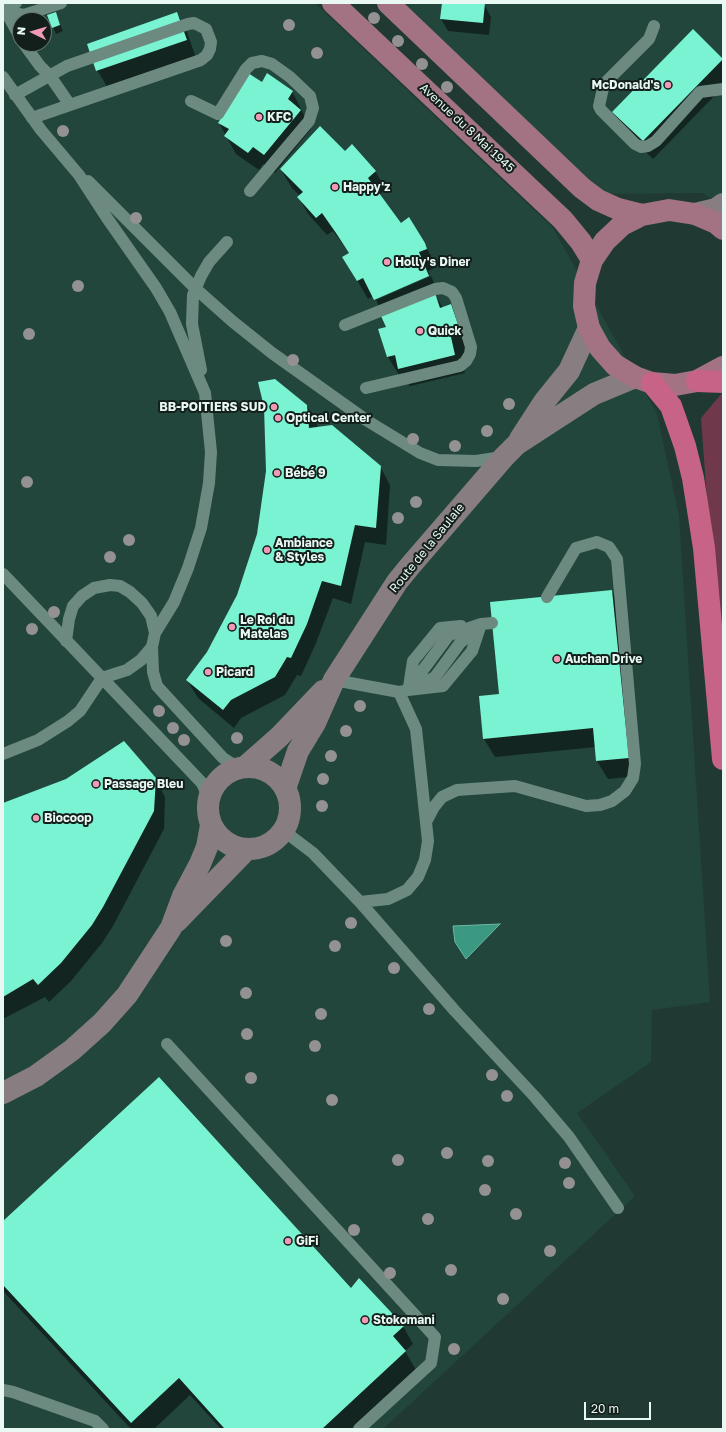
<!DOCTYPE html>
<meta charset="utf-8">
<style>
body{margin:0}
#map{position:relative;width:726px;height:1432px;overflow:hidden;background:#203a33;font-family:"Golos Text",sans-serif}
canvas{display:block}
.frame{position:absolute;inset:0;border:4px solid #e9f8f3;pointer-events:none}
.north{position:absolute;left:12px;top:12px;width:40px;height:40px;box-sizing:border-box;background:#131f1b;border:1px solid #697671;border-radius:50%;rotate:275deg;font-size:11px;font-weight:700;line-height:16px;text-align:center;color:#e9f8f3}
.north::after{content:'';display:block;margin:auto;width:14px;height:18px;background:#f09ab5;clip-path:polygon(50% 0,100% 100%,50% 72%,0 100%)}
.scale{position:absolute;left:584px;top:1402px;width:67px;height:18px;box-sizing:border-box;border:2px solid #e9f8f3;border-top:0;padding-left:5px;font-size:12px;line-height:14px;white-space:nowrap;color:#e9f8f3;-webkit-text-stroke:3px #131f1b;paint-order:stroke}
</style>
<div id="map">
<canvas width="726" height="1432"></canvas>
<div class="frame"></div>
<div class="north">N</div>
<div class="scale">20 m</div>
</div>
<script>
const ctx = document.querySelector('canvas').getContext('2d');
ctx.lineJoin = 'round';
function paint(path, color) { ctx.fillStyle = color; ctx.fill(path, 'evenodd'); }
const shape = rows => new Path2D(rows.map(r => 'M' + r).join(''));
function stroke(path, color, width, dash) { ctx.strokeStyle = color; ctx.lineWidth = width; ctx.lineCap = dash ? 'butt' : 'round'; ctx.setLineDash(dash || []); ctx.stroke(path); }
function label(font, color, halo, rows, align = 'center') {
  ctx.font = font + ' "Golos Text",sans-serif'; ctx.lineWidth = 4; ctx.setLineDash([]); ctx.textBaseline = 'middle'; ctx.strokeStyle = halo; ctx.fillStyle = color; for (const [text, x, y, turn = 0] of rows) {
    ctx.save(); ctx.translate(x, y); ctx.rotate((+turn || 0) * Math.PI / 180); ctx.textAlign = isNaN(turn) ? turn : align; if (halo) ctx.strokeText(text, 0, 0); ctx.fillText(text, 0, 0); ctx.restore();
  }
}
paint(shape([
 [3,3,315,3,553,228,657,414,679,516,710,1002,652,1010,651,1062,577,1113,635,1196,383,1429,3,1429],
 [20,20,44,20,44,44,20,44],
 [402,3,723,3,723,206,703,193,604,194]
]), '#22463c');
paint(shape([
 [723,392,723,717,701,418]
]), '#6f394b');
const water = shape([
 [500,924,466,959,455,942,453,926,500,924]
]);
paint(water, '#3b9982');
stroke(water, '#6fb6a4', 1);
paint(shape([
 [443,3,484,4,491,17,489,35,448,31,441,19],
 [55,13,63,31,56,34,48,16],
 [177,14,187,32,196,58,108,88,97,70],
 [722,59,723,87,653,159,624,130,613,112],
 [262,83,292,91,311,129,275,173,263,164,259,170,236,154,219,123],
 [345,153,375,171,386,189,379,195,400,225,425,245,437,267,428,271,430,274,375,299,373,296,368,299,354,275,350,254,333,231,327,235,309,215,298,197,300,196,292,188,281,170],
 [431,276,439,294,435,295,443,308,450,305,461,324,471,352,461,356,465,373,410,386,403,374,399,375,388,357,380,330,387,328,384,316,376,300],
 [400,354,391,357,391,355],
 [307,406,317,424,318,428,380,466,390,485,386,545,365,542,351,604,333,598,316,643,301,676,297,675,285,695,241,718,234,728,198,698,187,680,208,652,238,595],
 [612,591,622,610,638,776,608,779,597,761,596,747,495,757,484,739,500,695],
 [155,779,165,797,164,829,113,926,102,943,71,981,49,1002,45,997,3,1019,3,804],
 [3,1223,351,1290,403,1326,413,1344,405,1351,416,1370,352,1429,221,1429,190,1395,154,1429,131,1429,3,1291]
]), '#0007');
paint(shape([
 [442,3,485,3,483,23,440,19],
 [56,12,60,25,52,28,47,15],
 [177,12,187,40,96,71,87,44],
 [693,29,723,59,643,141,612,112],
 [248,73,262,82,267,73,293,91,288,99,301,110,264,155,253,147,248,153,224,136,229,129,218,123],
 [320,126,345,151,352,144,376,171,368,178,401,223,409,217,425,243,427,249,419,252,429,276,374,300,363,278,357,281,342,257,349,253,336,233,322,213,316,218,297,197,303,192,280,169],
 [435,293,440,308,451,304,461,333,451,337,455,355,398,369,395,355,387,357,378,329,386,327,381,316],
 [275,379,307,405,309,428,332,425,381,466,376,528,355,525,341,586,322,581,307,624,291,658,287,657,275,677,231,700,223,710,186,680,207,652,237,595,257,534,266,471,264,407,258,382],
 [612,590,629,758,596,761,593,728,483,739,479,696,499,694,490,602],
 [124,741,156,778,154,811,103,907,92,925,61,963,38,985,33,979,3,997,3,803,66,779],
 [159,1077,351,1288,359,1278,404,1326,393,1336,406,1351,322,1429,223,1429,224,1428,179,1378,131,1423,3,1285,3,1221]
]), '#79f3d2');
stroke(shape([
 [16,3,5,10,20,37],
 [3,11,24,15,61,3],
 [654,26,649,39,604,84,599,106,601,110,635,144,641,147,648,146,656,141,700,92,723,89],
 [24,44,40,66,50,76,70,105],
 [3,77,41,130,79,175,107,218,156,288,170,312,205,393,211,452,209,483,201,528,188,568,174,602,155,633,152,647,153,672,157,686,223,758,239,768],
 [15,95,67,66,188,24,194,23,206,29,211,42,210,49,207,55,201,60,32,118],
 [191,101,218,114,246,69,252,63,262,61,272,64,290,77,310,96,313,108,309,121,250,191],
 [88,181,196,289,232,321,272,353,366,420,420,453,438,460,476,461,502,457],
 [345,325,435,289,443,288,452,292,456,298,471,347,470,354,466,361,460,366,366,388],
 [201,370,192,324,193,295,201,276,209,262,227,242],
 [3,574,202,783,209,799],
 [66,641,69,619,73,606,82,596,94,588,110,585,120,586,130,592,142,603,151,616,155,633],
 [334,680,399,692,408,690,449,635,481,624,492,623],
 [417,686,435,677,460,643,477,628],
 [409,687,413,661,440,628,461,626],
 [408,690,443,686,472,651,481,624],
 [3,754,38,740,68,721,80,711,102,678,127,670,141,660,152,647],
 [426,822,434,807,442,797,457,790,515,786,586,806,600,805,612,801,625,791,633,778,635,764,617,559,609,547,597,542,576,548,547,597],
 [284,831,313,853,360,902,455,1011,535,1097,569,1137,618,1208],
 [360,902,388,899,407,890,418,877,425,860,428,841,416,729,399,692],
 [167,1044,435,1337,431,1363,359,1429],
 [3,1390,13,1392,95,1421,103,1429]
]), '#6d8a81', 12);
stroke(shape([
 [695,214,716,209,723,204],
 [520,439,544,402,569,371,589,328],
 [245,767,279,737,323,691],
 '208 808a41 41 0 1 1 82 0a41 41 0 1 1-82 0Z',
 [285,789,298,751,315,723,334,680,397,582,410,566,504,457,517,444,594,394,635,377],
 [177,921,246,850],
 [3,1093,36,1076,72,1050,102,1023,127,995,171,928,183,896,200,864,207,847,211,825]
]), '#887e82', 22);
stroke(shape([
 [333,3,563,220,581,242,592,260],
 [388,3,582,188,598,200,618,209,642,215],
 [723,229,716,223,695,214,669,210,642,215,622,225,605,241,592,260,585,283,584,306,589,328,600,348,615,365,635,377,652,383,675,385,697,381,723,367]
]), '#a37384', 22);
stroke(shape([
 [697,381,723,382],
 [652,383,671,406,685,446,693,478,704,548,723,759]
]), '#c76386', 22);
ctx.fillStyle = '#949192';
for (const [x, y] of [
 [374,18],
 [289,25],
 [398,41],
 [317,53],
 [422,64],
 [447,87],
 [63,131],
 [136,218],
 [78,286],
 [29,334],
 [293,360],
 [509,404],
 [487,431],
 [413,439],
 [455,446],
 [27,482],
 [416,502],
 [398,518],
 [129,540],
 [110,557],
 [54,612],
 [32,629],
 [360,706],
 [159,711],
 [173,728],
 [346,731],
 [237,738],
 [184,740],
 [331,756],
 [323,779],
 [322,806],
 [351,923],
 [226,941],
 [335,946],
 [394,968],
 [246,993],
 [429,1009],
 [321,1014],
 [247,1034],
 [315,1046],
 [492,1075],
 [251,1078],
 [507,1096],
 [332,1100],
 [447,1153],
 [398,1160],
 [488,1161],
 [565,1163],
 [569,1183],
 [485,1190],
 [516,1214],
 [428,1219],
 [354,1230],
 [550,1251],
 [451,1270],
 [390,1273],
 [503,1299],
 [454,1349]
]) { ctx.beginPath(); ctx.arc(x, y, 6, 0, 2 * Math.PI); ctx.fill(); }
for (const [x, y, r, color] of [
 [668,85,4,"#f09ab5"],
 [259,117,4,"#f09ab5"],
 [335,187,4,"#f09ab5"],
 [387,262,4,"#f09ab5"],
 [420,331,4,"#f09ab5"],
 [274,407,4,"#f09ab5"],
 [278,418,4,"#f09ab5"],
 [277,473,4,"#f09ab5"],
 [267,550,4,"#f09ab5"],
 [232,627,4,"#f09ab5"],
 [557,659,4,"#f09ab5"],
 [208,672,4,"#f09ab5"],
 [96,784,4,"#f09ab5"],
 [36,818,4,"#f09ab5"],
 [288,1241,4,"#f09ab5"],
 [365,1320,4,"#f09ab5"]
]) { const dot = new Path2D(); dot.arc(x, y, r, 0, 2 * Math.PI); ctx.fillStyle = color; ctx.fill(dot); stroke(dot, '#131f1b', 1.5); }
label('bold 12px', '#e9f8f3', '#131f1b', [
 ["McDonald's",660,85,"right"],
 ["KFC",267,117],
 ["Happy'z",343,187],
 ["Holly's Diner",395,262],
 ["Quick",428,331],
 ["BB-POITIERS SUD",266,407,"right"],
 ["Optical Center",286,418],
 ["Bébé 9",285,473],
 ["Ambiance",275,543],
 ["& Styles",275,557],
 ["Le Roi du",240,620],
 ["Matelas",240,634],
 ["Auchan Drive",565,659],
 ["Picard",216,672],
 ["Passage Bleu",104,784],
 ["Biocoop",44,818],
 ["GiFi",296,1241],
 ["Stokomani",373,1320]
], 'left');
label('12px', '#e9f8f3', '#131f1b', [
 ["Avenue du 8 Mai 1945",467,128,43],
 ["Route de la Saulaie",427,548,-51]
]);
</script>
